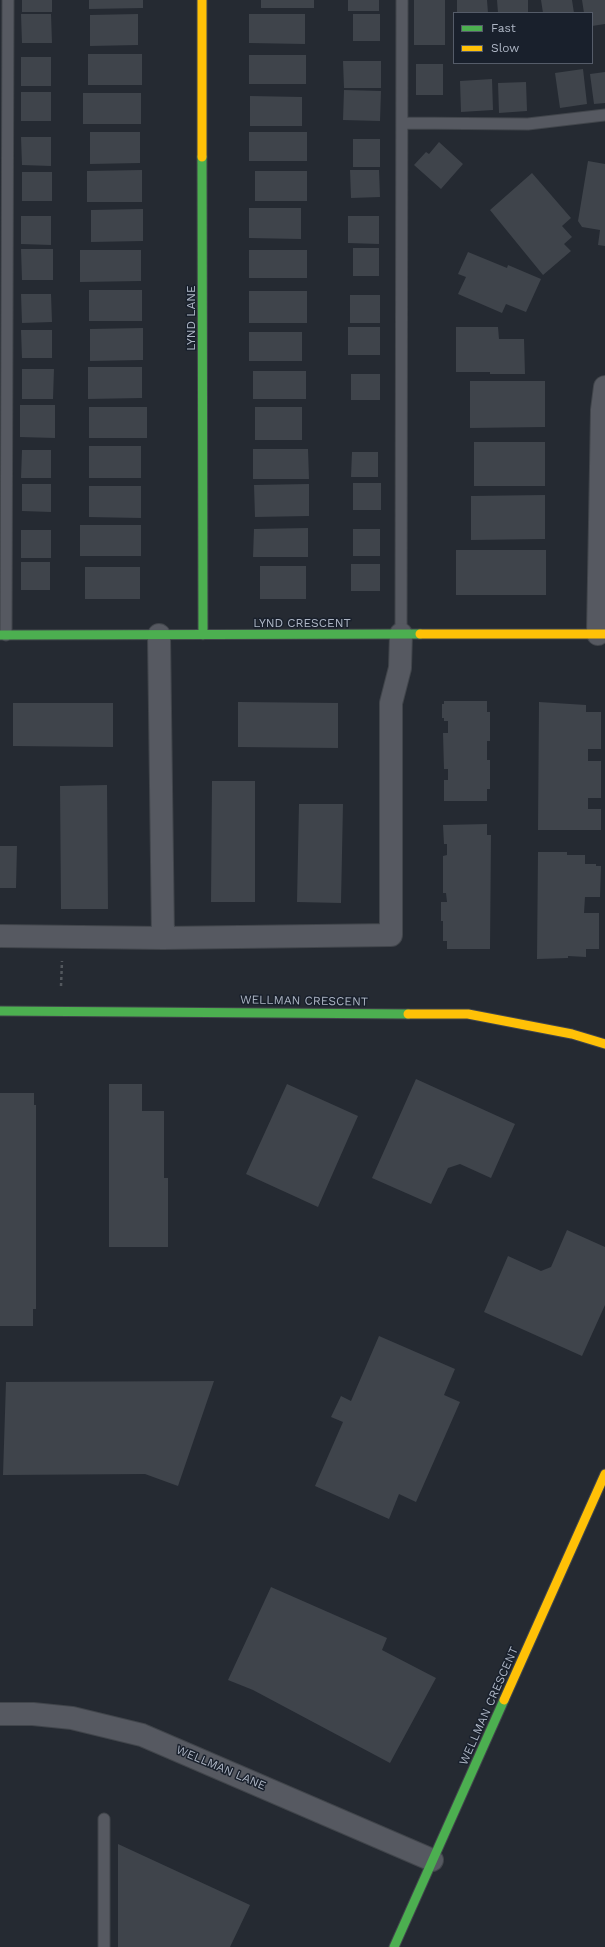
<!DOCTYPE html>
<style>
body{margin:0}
#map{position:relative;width:605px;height:1947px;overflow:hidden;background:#252a32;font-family:"Work Sans",sans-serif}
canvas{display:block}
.legend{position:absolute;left:453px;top:12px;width:140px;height:52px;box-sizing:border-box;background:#19202c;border:1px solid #555c69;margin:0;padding:5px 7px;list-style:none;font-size:12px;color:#aeb6c5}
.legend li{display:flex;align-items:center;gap:8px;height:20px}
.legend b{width:20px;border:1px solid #555c69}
</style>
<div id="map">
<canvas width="605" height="1947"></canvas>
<ul class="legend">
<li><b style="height:5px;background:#4caf50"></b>Fast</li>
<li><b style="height:5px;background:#ffc107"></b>Slow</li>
</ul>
</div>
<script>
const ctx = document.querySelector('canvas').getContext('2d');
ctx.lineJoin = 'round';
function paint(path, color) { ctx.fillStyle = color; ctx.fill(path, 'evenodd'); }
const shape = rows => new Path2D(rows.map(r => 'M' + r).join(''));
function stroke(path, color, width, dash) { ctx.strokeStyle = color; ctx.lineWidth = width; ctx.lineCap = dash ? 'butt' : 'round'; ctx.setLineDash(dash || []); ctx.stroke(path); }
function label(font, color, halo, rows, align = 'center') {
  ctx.font = font + ' "Work Sans",sans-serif'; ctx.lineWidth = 3; ctx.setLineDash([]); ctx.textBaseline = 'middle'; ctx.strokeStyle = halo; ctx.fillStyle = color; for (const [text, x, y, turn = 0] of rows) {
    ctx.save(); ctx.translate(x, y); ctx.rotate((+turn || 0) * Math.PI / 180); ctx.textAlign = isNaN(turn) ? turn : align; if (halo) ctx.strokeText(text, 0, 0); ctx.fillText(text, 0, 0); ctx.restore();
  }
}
paint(shape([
 [22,0,52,0,52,12,22,12],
 [89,0,143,0,143,8,89,9],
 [261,0,314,0,314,8,261,8],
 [348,0,379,0,379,11,348,11],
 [414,0,445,0,445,45,414,45],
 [457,0,487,0,488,13,457,13],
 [497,0,528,0,528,13,498,13],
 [541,0,572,0,574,13,543,13],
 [582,0,605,0,605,24,592,26,592,13,584,13],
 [21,14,51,14,52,43,22,43],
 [138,14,138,45,90,46,90,15],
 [249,14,305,14,305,44,249,43],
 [353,14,380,14,380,41,353,41],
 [88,54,142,54,142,85,88,85],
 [249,55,306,55,306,84,249,84],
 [21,57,51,57,51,86,21,86],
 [343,61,381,61,381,88,344,88],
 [416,64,443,64,443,95,416,95],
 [583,69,587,104,560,108,555,73],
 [605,72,605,103,594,104,590,74],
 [492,79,493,110,461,112,460,81],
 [526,82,527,111,499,113,498,83],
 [344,90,381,91,380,121,343,120],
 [21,92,51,92,51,121,21,121],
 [83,93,141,93,141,124,83,124],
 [250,96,302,97,302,126,250,126],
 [90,132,140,132,140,163,90,164],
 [249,132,307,132,307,161,249,161],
 [21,137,51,137,51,166,22,165],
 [353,139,380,139,380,167,353,167],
 [439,142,463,164,441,189,414,165,426,152,429,154],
 [588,161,605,164,605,246,598,245,600,230,582,227,578,221],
 [142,170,142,202,87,202,87,171],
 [350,170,379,170,380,197,351,198],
 [255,171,307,171,307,201,255,201],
 [22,172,52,172,52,201,22,201],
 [532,173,571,218,562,226,572,237,564,244,571,251,543,275,490,210],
 [249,208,301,208,301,239,249,238],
 [143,209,143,241,91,242,91,210],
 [21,216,51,216,51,245,21,244],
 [348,216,379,216,379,244,348,243],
 [353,248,379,248,379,276,353,276],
 [21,249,53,249,53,280,22,280],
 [80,250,141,250,141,281,80,282],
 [249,250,307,250,307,278,249,278],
 [468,252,507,268,508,265,541,279,526,312,506,304,502,313,458,294,466,277,458,274],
 [89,290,142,290,142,321,89,321],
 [249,291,307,291,307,323,249,323],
 [21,294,51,294,52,322,22,323],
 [350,295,380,295,380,323,350,323],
 [348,327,380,327,380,355,348,355],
 [456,327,498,327,499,339,524,339,525,374,490,374,490,372,456,372],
 [143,328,143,360,90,361,90,329],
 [21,330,52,330,52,358,22,358],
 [249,332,302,332,302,361,249,361],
 [88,367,142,367,142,398,88,399],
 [22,369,54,369,53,399,22,399],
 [253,371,306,371,306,399,253,399],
 [351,374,380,374,380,400,351,400],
 [470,381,545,381,545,427,470,428],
 [20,405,55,405,55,438,20,437],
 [89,407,147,407,147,438,89,438],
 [255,407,302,407,302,440,255,440],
 [474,442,545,442,545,486,474,486],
 [89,446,141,446,141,478,89,478],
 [253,449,308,449,309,479,253,479],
 [22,450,51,450,51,478,21,478],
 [352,452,378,452,378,477,351,477],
 [353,483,381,483,381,510,353,510],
 [22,484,51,484,51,512,22,511],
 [309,484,309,516,255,517,254,485],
 [89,486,141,486,141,518,89,517],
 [545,495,545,539,471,540,471,496],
 [80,525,141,525,141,556,80,556],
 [308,528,308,557,253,557,254,529],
 [353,529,380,529,380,556,353,556],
 [21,530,51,530,51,558,21,558],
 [456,550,546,550,546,595,456,595],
 [21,562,50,562,50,590,21,590],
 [351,564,380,564,380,591,351,591],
 [260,566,306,566,306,599,260,599],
 [85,567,140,567,140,599,85,599],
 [444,701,487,701,487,712,490,712,490,741,487,741,487,760,490,760,490,789,487,789,487,801,444,801,444,780,448,780,448,769,444,769,443,733,448,733,448,721,444,721,444,718,442,718,442,704,444,704],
 [238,702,338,703,338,748,238,747],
 [539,702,586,705,586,712,601,712,601,749,588,749,588,761,601,761,601,798,588,798,588,809,601,809,601,830,538,830],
 [13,703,113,703,113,747,13,746],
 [212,781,255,781,255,902,211,902],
 [107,785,108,909,61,909,60,786],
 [299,804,343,804,341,903,297,902],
 [487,824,487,835,491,835,490,949,447,949,447,941,443,941,443,921,441,921,441,902,447,902,446,893,443,893,443,856,447,855,447,844,444,844,443,825],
 [0,846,17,846,16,888,0,888],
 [538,852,567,852,567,855,585,855,585,864,596,864,596,866,601,866,600,897,585,897,584,913,599,913,599,949,586,949,586,957,568,956,568,958,537,959],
 [416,1079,515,1124,491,1178,460,1164,448,1168,431,1204,372,1178],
 [109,1084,142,1084,142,1111,164,1111,164,1178,168,1178,168,1247,109,1247],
 [287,1084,358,1116,318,1207,246,1174],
 [0,1093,34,1093,34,1105,36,1105,36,1309,33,1309,33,1326,0,1326],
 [567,1230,605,1247,605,1305,582,1356,484,1312,508,1256,541,1271,551,1267],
 [379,1336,455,1369,444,1395,460,1402,416,1502,399,1494,389,1519,315,1486,343,1422,331,1417,341,1396,351,1401],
 [214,1381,178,1486,145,1474,3,1475,6,1382],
 [271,1587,387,1638,382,1650,436,1678,390,1763,253,1690,228,1680],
 [118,1844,250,1905,230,1947,118,1947]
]), '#3f444b');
const lane = shape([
 [402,123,528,124,605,115],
 [401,634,402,0],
 [6,635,8,0],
 [104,1819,104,1947]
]);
const street = shape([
 [598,634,602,410,605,387],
 [0,936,163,938,159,635],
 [163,938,391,935,391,703,400,668,401,634],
 [0,1714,33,1714,72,1718,142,1735,432,1860]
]);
const fast = shape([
 [202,157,203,635],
 [0,635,420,634],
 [0,1011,408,1014],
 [394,1947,504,1700]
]);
const slow = shape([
 [202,0,202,157],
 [420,634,605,634],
 [408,1014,468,1014,572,1034,605,1044],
 [504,1700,605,1474]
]);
stroke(lane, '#41454b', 13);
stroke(street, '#41454b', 24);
stroke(fast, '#41454b', 11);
stroke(slow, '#41454b', 11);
stroke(shape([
 [61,986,62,961]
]), '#53585e', 2.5, [3, 3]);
stroke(lane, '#565961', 11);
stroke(street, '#565961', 22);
stroke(fast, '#4caf50', 9);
stroke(slow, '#ffc107', 9);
label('12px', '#aeb6c5', '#19202c', [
 ["LYND LANE",191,318,-90],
 ["LYND CRESCENT",302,623],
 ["WELLMAN CRESCENT",304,1001,1],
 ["WELLMAN CRESCENT",489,1706,-66],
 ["WELLMAN LANE",221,1768,23]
]);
</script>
